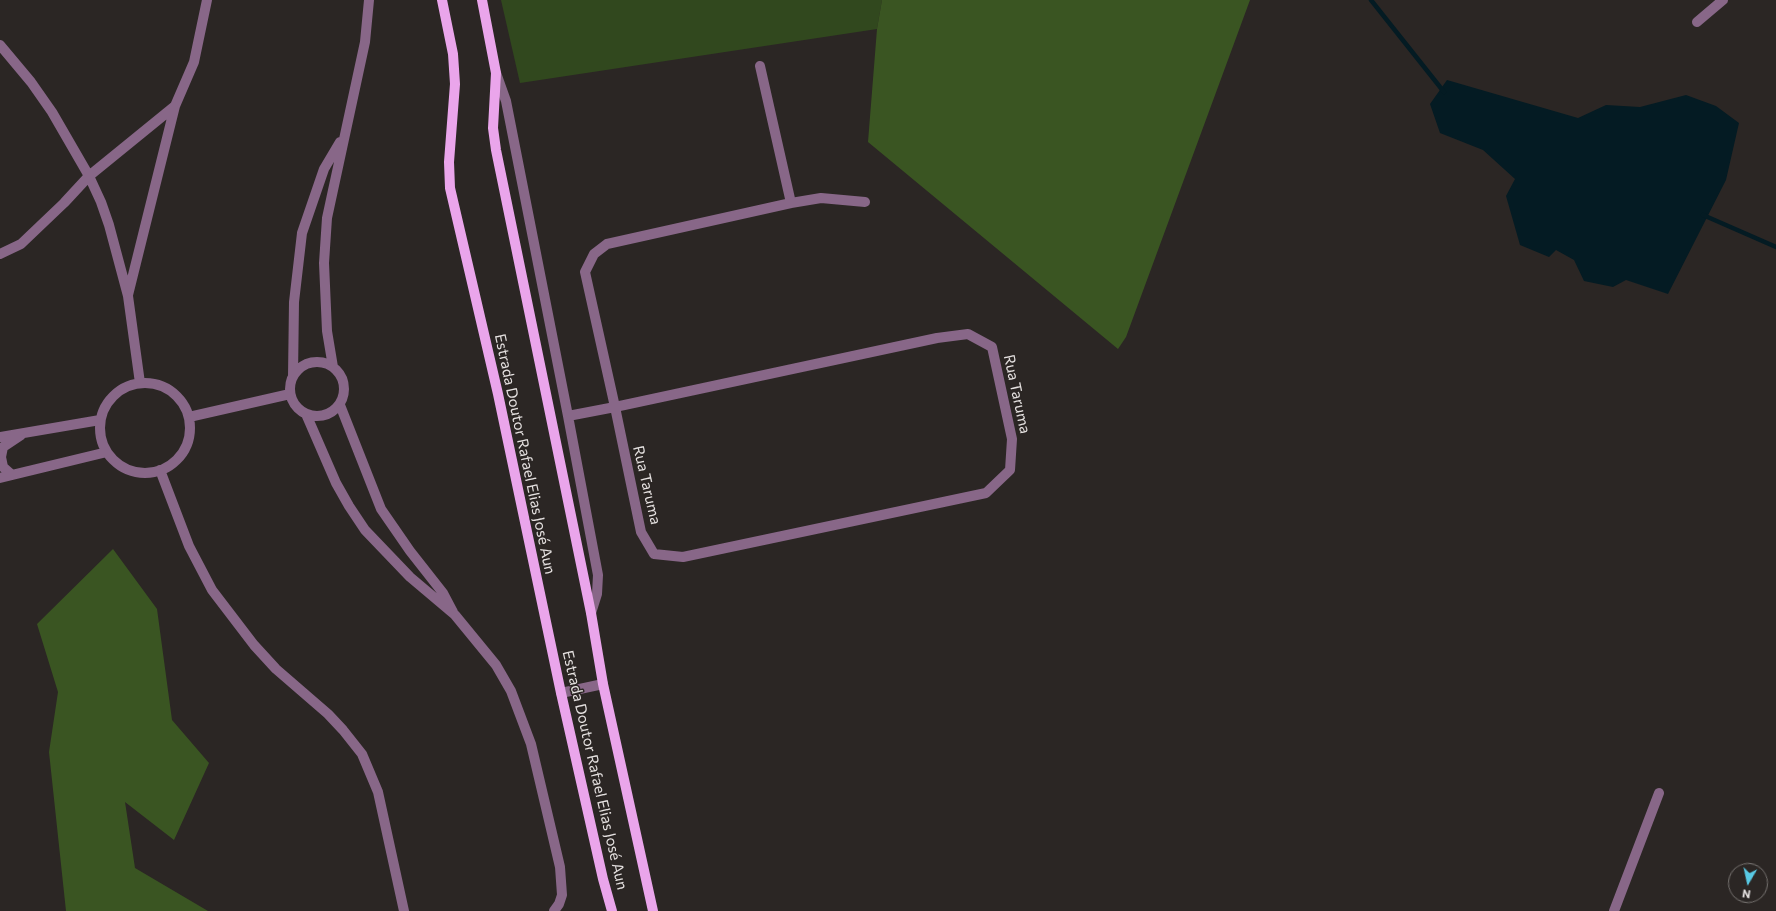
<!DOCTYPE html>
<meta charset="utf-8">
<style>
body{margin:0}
#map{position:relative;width:1776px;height:911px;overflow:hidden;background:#2b2624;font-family:Commissioner,sans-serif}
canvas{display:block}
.north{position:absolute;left:1728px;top:863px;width:40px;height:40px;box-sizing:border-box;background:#2b2624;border:1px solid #75716f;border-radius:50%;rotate:189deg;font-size:11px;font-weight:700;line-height:16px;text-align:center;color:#e5e1e0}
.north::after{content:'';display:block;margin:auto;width:14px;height:18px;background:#58c9e4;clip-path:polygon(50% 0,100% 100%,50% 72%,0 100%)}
</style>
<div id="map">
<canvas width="1776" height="911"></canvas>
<div class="north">N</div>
</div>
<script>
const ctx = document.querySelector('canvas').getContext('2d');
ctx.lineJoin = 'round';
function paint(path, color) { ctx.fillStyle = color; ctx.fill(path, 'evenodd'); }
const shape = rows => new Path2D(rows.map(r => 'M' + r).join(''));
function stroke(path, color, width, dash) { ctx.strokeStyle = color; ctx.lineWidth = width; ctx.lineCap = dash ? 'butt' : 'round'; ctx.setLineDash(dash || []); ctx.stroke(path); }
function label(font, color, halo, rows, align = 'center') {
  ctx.font = font + ' Commissioner,sans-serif'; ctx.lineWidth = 3; ctx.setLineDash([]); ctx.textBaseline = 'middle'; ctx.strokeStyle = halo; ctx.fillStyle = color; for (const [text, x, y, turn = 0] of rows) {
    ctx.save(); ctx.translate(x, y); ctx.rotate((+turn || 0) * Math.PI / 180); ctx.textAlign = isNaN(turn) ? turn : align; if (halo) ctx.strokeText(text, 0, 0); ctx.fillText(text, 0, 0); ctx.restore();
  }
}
paint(shape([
 [501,0,882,0,877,29,520,83]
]), '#31481e');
paint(shape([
 [882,0,1250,0,1126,337,1118,349,868,142,877,29],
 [113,549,157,609,172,720,209,763,174,840,125,802,135,868,208,911,66,911,49,752,58,692,37,624]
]), '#3a5522');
paint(shape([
 [1447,80,1578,118,1606,105,1640,107,1686,95,1716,106,1739,123,1726,180,1668,294,1626,280,1613,287,1584,281,1574,260,1556,250,1549,257,1520,245,1506,196,1515,179,1483,150,1440,133,1430,104]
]), '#041b23');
stroke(shape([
 [1371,0,1444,92],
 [1703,215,1776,247]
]), '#041b23', 4.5);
stroke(shape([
 [1697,22,1723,0],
 [0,45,31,82,52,112,89,176,101,202,109,225,128,296,140,383],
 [760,66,791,203],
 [496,73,506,101,568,416,598,575,597,594,591,613],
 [0,254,21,244,64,203,89,176,175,106],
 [128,295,175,106,194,62,207,0],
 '290 389a27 27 0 1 1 54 0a27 27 0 1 1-54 0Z',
 [333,367,327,331,324,263,327,218,365,42,369,0],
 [293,376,294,302,302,233,324,169,340,142],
 '100 428a45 45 0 1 1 90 0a45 45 0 1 1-90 0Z',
 [340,405,381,509,410,551,443,593,453,612],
 [306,414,336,483,349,506,365,530,410,577,455,615,496,665,511,691,531,744,560,867,562,895,559,904,554,911],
 [568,416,615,407,937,338,968,334,992,347,1012,439,1010,470,986,493,683,557,654,554,641,532,615,407,585,272,594,254,607,244,791,203,821,198,865,202],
 [189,417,290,394],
 [0,437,100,420],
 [160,470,189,546,212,590,254,645,276,669,328,714,343,730,362,754,378,792,404,911],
 [12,475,3,467,1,457,3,447,21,435],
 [0,478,107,452],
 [561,693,603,684],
 [1614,911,1659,793]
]), '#886788', 10);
stroke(shape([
 [442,0,453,54,455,84,449,162,450,188,498,394,561,693,603,879,612,911],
 [482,0,496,73,493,128,496,150,591,613,603,684,653,911]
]), '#eaa5eb', 10);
label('15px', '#e5e1e0', '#2b2624', [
 ["Rua Taruma",1017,394,78],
 ["Estrada Doutor Rafael Elias José Aun",525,454,78],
 ["Rua Taruma",647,485,77],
 ["Estrada Doutor Rafael Elias José Aun",595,770,77]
]);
</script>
